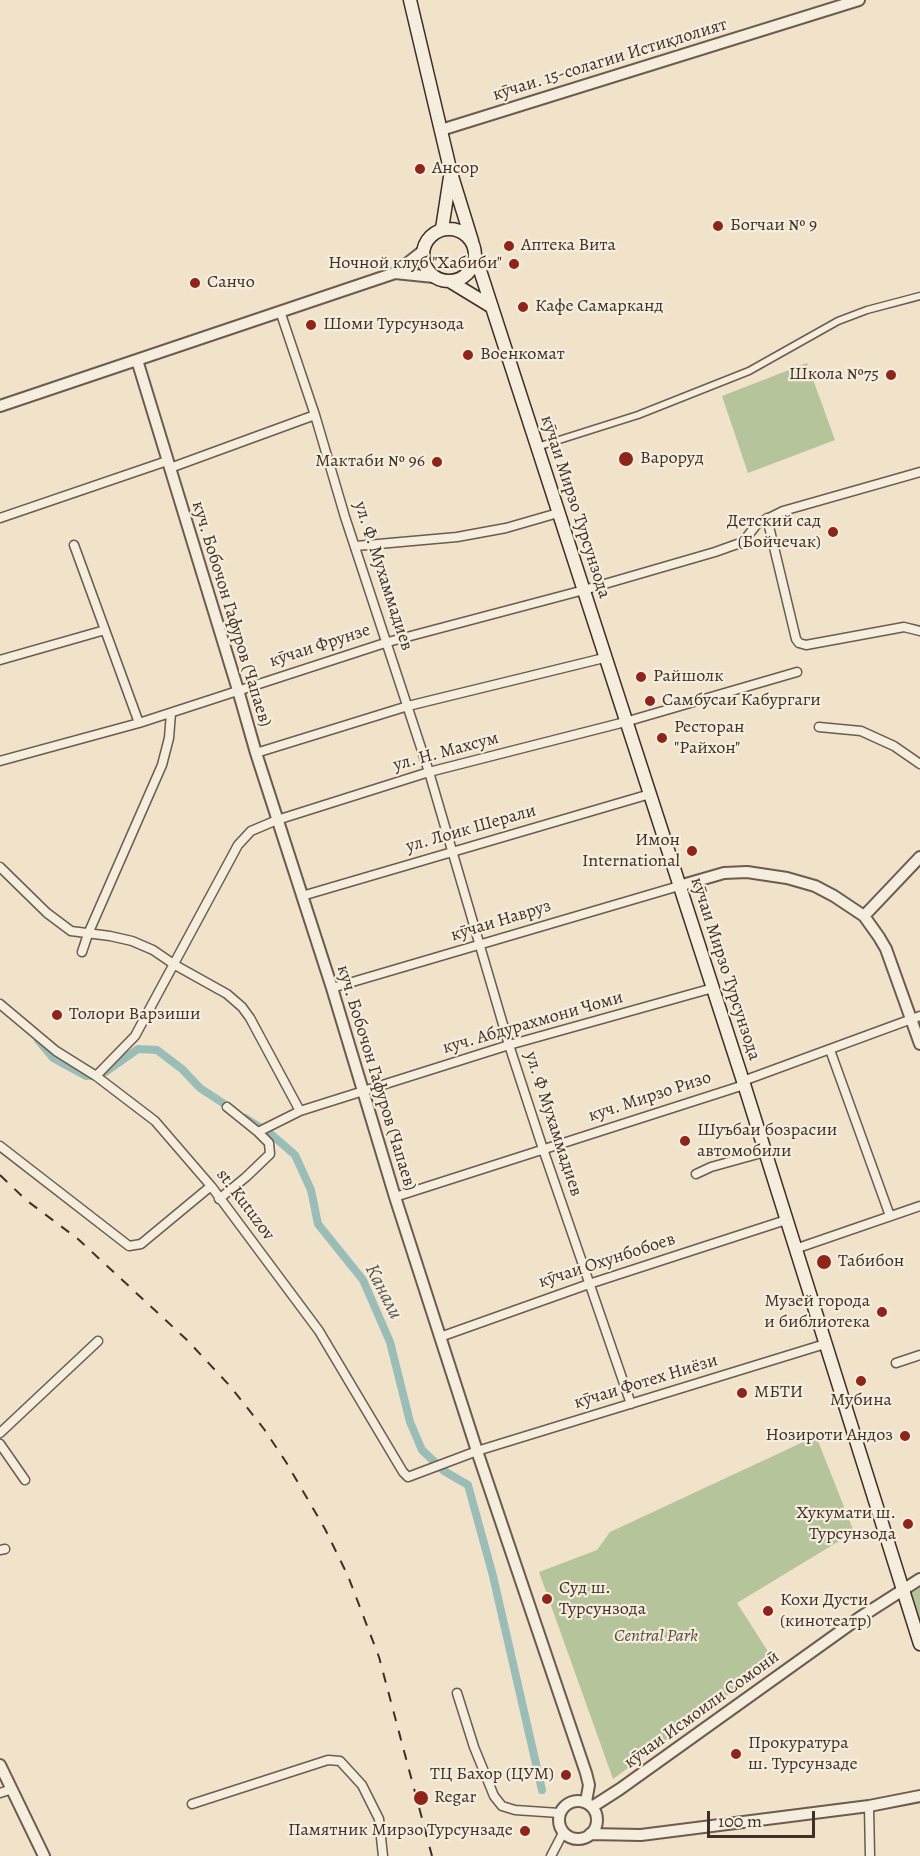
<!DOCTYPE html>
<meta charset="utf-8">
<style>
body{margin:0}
#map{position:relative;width:920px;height:1856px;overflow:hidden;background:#f0e3ca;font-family:Alegreya,serif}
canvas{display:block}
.scale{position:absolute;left:707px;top:1811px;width:108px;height:27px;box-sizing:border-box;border:3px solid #412e26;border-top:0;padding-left:8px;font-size:18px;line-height:21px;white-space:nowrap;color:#412e26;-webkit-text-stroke:4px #f5eddd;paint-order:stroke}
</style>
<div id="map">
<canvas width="920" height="1856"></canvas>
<div class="scale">100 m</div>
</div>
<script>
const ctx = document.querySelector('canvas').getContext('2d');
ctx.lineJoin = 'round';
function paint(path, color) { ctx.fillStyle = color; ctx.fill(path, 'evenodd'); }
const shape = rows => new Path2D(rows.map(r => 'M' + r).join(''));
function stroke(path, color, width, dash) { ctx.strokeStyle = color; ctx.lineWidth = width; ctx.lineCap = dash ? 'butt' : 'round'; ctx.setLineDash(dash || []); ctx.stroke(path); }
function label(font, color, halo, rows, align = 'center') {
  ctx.font = font + ' Alegreya,serif'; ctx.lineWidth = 4.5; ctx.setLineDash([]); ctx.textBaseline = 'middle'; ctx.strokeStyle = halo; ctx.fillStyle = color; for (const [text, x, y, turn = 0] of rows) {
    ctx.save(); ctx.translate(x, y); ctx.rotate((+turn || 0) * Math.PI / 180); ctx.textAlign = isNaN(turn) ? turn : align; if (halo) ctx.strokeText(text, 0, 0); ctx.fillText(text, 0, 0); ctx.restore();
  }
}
paint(shape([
 [807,363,835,440,748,473,722,396],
 [816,1436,854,1532,737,1603,774,1661,613,1779,539,1572,597,1550,610,1532],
 [920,1586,920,1622,911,1592]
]), '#b5c49a');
stroke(shape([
 [38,1040,53,1058,86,1076,101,1075,138,1049,157,1050,182,1069,200,1088,232,1109],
 [245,1118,272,1135,295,1155,311,1190,318,1224,363,1280,390,1342,410,1422,422,1450,444,1471,468,1485,493,1576,542,1790]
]), '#9abeb7', 8);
const pedestrian = shape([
 [537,447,638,415,749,371,838,321,867,310,920,296]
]);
const minor = shape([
 [280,311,315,415,345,517,429,772,509,1045,543,1149,631,1404],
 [170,468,315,415],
 [0,518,167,461],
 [767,518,796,639,799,643,806,645,904,627,920,631],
 [74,545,139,723],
 [356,546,457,537,506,528,558,513],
 [0,660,105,630],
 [819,727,861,731,894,746,920,764],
 [256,753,408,706,604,658],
 [0,761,139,723,388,642,584,590,715,552,743,542,757,524,783,511,920,472],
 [0,867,47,913,71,931,110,936,132,941,153,950,175,965,227,994,242,1007,250,1018,300,1111],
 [302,896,650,794],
 [82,952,88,934,162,765,169,738,171,713],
 [332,988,679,886],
 [0,1004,56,1051,96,1076,155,1121,211,1186,319,1331,403,1472,408,1477,477,1451,825,1344],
 [830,1050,890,1216],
 [96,1076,135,1036,238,845,251,831,277,820,429,772,625,722,797,672],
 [743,1081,920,1016],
 [227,1107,258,1132],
 [0,1146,129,1246,141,1244,211,1186],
 [696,1174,711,1167,765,1152],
 [395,1197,744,1085],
 [219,1199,246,1177,270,1154,269,1143,258,1132,300,1111,509,1045,713,988],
 [795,1249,920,1206],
 [440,1337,589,1284,786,1220],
 [896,1363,920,1355],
 [0,1433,98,1341],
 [0,1444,25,1480],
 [0,1550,5,1549],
 [457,1693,474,1747,494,1796,502,1806,515,1810,559,1813],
 [0,1793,12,1789],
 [192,1804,328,1760,340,1761,362,1785,379,1819,383,1856],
 [869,1806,870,1856],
 [551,1856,563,1833]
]);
const tertiary = shape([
 [441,130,859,0],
 [395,273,434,277],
 [137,360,238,690,256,753,332,988,395,1197,477,1451,586,1773,589,1785,586,1802],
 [0,406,395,273,423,251],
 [679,886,724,873,747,872,787,878,815,886,834,896,864,916,879,937,886,949,920,1044],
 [864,916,920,857],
 [0,1765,44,1856],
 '559 1820a19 19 0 1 1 38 0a19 19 0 1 1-38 0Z',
 [592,1807,620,1789,859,1618,920,1579],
 [590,1834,641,1835,869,1806,920,1796]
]);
const secondary = shape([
 [410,0,451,173,472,241],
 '423 255a26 26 0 1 1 52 0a26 26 0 1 1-52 0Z',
 [442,229,450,177],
 [476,258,743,1081,920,1644],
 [451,282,492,307]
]);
stroke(pedestrian, '#6d5b4f', 9);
stroke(minor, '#6d5b4f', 11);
stroke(tertiary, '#6d5b4f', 14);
stroke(secondary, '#412e26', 15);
stroke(pedestrian, '#f5eddd', 6);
stroke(minor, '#f5eddd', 8);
stroke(tertiary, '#f5eddd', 10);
stroke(secondary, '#f5eddd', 12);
stroke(shape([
 [0,1175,26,1200,78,1239,187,1340,230,1386,264,1429,286,1462,325,1529,348,1576,379,1657,432,1856]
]), '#412e26', 2, [10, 10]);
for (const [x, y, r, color] of [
 [420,169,6,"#8f2418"],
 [718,226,6,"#8f2418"],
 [509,246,6,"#8f2418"],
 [514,264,6,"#8f2418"],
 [195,283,6,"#8f2418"],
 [523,307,6,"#8f2418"],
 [311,325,6,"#8f2418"],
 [468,355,6,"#8f2418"],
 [891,375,6,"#8f2418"],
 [626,459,8,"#8f2418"],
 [437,462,6,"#8f2418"],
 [833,532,6,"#8f2418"],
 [641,677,6,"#8f2418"],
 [650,701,6,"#8f2418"],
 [662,738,6,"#8f2418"],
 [692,851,6,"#8f2418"],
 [57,1015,6,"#8f2418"],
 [685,1141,6,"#8f2418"],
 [824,1262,8,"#8f2418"],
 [882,1312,6,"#8f2418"],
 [861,1381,6,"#8f2418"],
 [742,1393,6,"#8f2418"],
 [905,1436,6,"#8f2418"],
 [908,1524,6,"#8f2418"],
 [547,1599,6,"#8f2418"],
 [768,1611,6,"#8f2418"],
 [736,1754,6,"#8f2418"],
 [566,1775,6,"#8f2418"],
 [421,1798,8,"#8f2418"],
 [525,1831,6,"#8f2418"]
]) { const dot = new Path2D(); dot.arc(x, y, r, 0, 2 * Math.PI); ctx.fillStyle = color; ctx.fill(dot); stroke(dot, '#f5eddd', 2); }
label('18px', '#412e26', '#f5eddd', [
 ["кӯчаи. 15-солагии Истиқлолият",610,60,-17],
 ["кӯчаи Мирзо Турсунзода",575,507,72],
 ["ул. Ф. Мухаммадиев",383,576,72],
 ["куч. Бобочон Гафуров (Чапаев)",231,614,73],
 ["кӯчаи Фрунзе",320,646,-18],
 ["ул. Н. Махсум",446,752,-15],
 ["ул. Лоик Шерали",471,829,-16],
 ["кӯчаи Навруз",501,921,-17],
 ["кӯчаи Мирзо Турсунзода",725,969,72],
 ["куч. Абдурахмони Чоми",533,1023,-16],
 ["куч. Бобочон Гафуров (Чапаев)",376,1078,73],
 ["куч. Мирзо Ризо",650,1097,-18],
 ["ул. Ф Мухаммадиев",553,1124,72],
 ["st. Kutuzov",245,1205,53],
 ["кӯчаи Охунбобоев",607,1261,-18],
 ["кӯчаи Фотех Ниёзи",646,1382,-17],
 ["кӯчаи Исмоили Сомонӣ",702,1710,-36]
]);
label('18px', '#412e26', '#f5eddd', [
 ["Ансор",432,169],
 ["Богчаи № 9",730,226],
 ["Аптека Вита",521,246],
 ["Ночной клуб \"Хабиби\"",502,264,"right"],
 ["Санчо",207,283],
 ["Кафе Самарканд",535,307],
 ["Шоми Турсунзода",323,325],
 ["Военкомат",480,355],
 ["Школа №75",879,375,"right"],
 ["Вароруд",640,459],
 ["Мактаби № 96",425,462,"right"],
 ["Детский сад",821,522,"right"],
 ["(Бойчечак)",821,543,"right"],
 ["Райшолк",653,677],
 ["Самбусаи Кабургаги",662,701],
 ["Ресторан",674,728],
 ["\"Райхон\"",674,749],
 ["Имон",680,841,"right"],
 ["International",680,862,"right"],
 ["Толори Варзиши",69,1015],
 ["Шуъбаи бозрасии",697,1131],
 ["автомобили",697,1152],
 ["Табибон",838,1262],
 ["Музей города",870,1302,"right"],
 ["и библиотека",870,1323,"right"],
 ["МБТИ",754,1393],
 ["Мубина",861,1401,"center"],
 ["Нозироти Андоз",893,1436,"right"],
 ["Хукумати ш.",896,1514,"right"],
 ["Турсунзода",896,1535,"right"],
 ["Суд ш.",559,1589],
 ["Турсунзода",559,1610],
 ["Кохи Дусти",780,1601],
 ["(кинотеатр)",780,1622],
 ["Прокуратура",748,1744],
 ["ш. Турсунзаде",748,1765],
 ["ТЦ Бахор (ЦУМ)",554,1775,"right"],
 ["Regar",434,1798],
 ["Памятник Мирзо Турсунзаде",513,1831,"right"]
], 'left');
label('italic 18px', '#584c3d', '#f5eddd', [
 ["Central Park",656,1637]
]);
label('italic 20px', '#57524a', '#f5eddd', [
 ["Канали",383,1292,63]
]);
</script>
